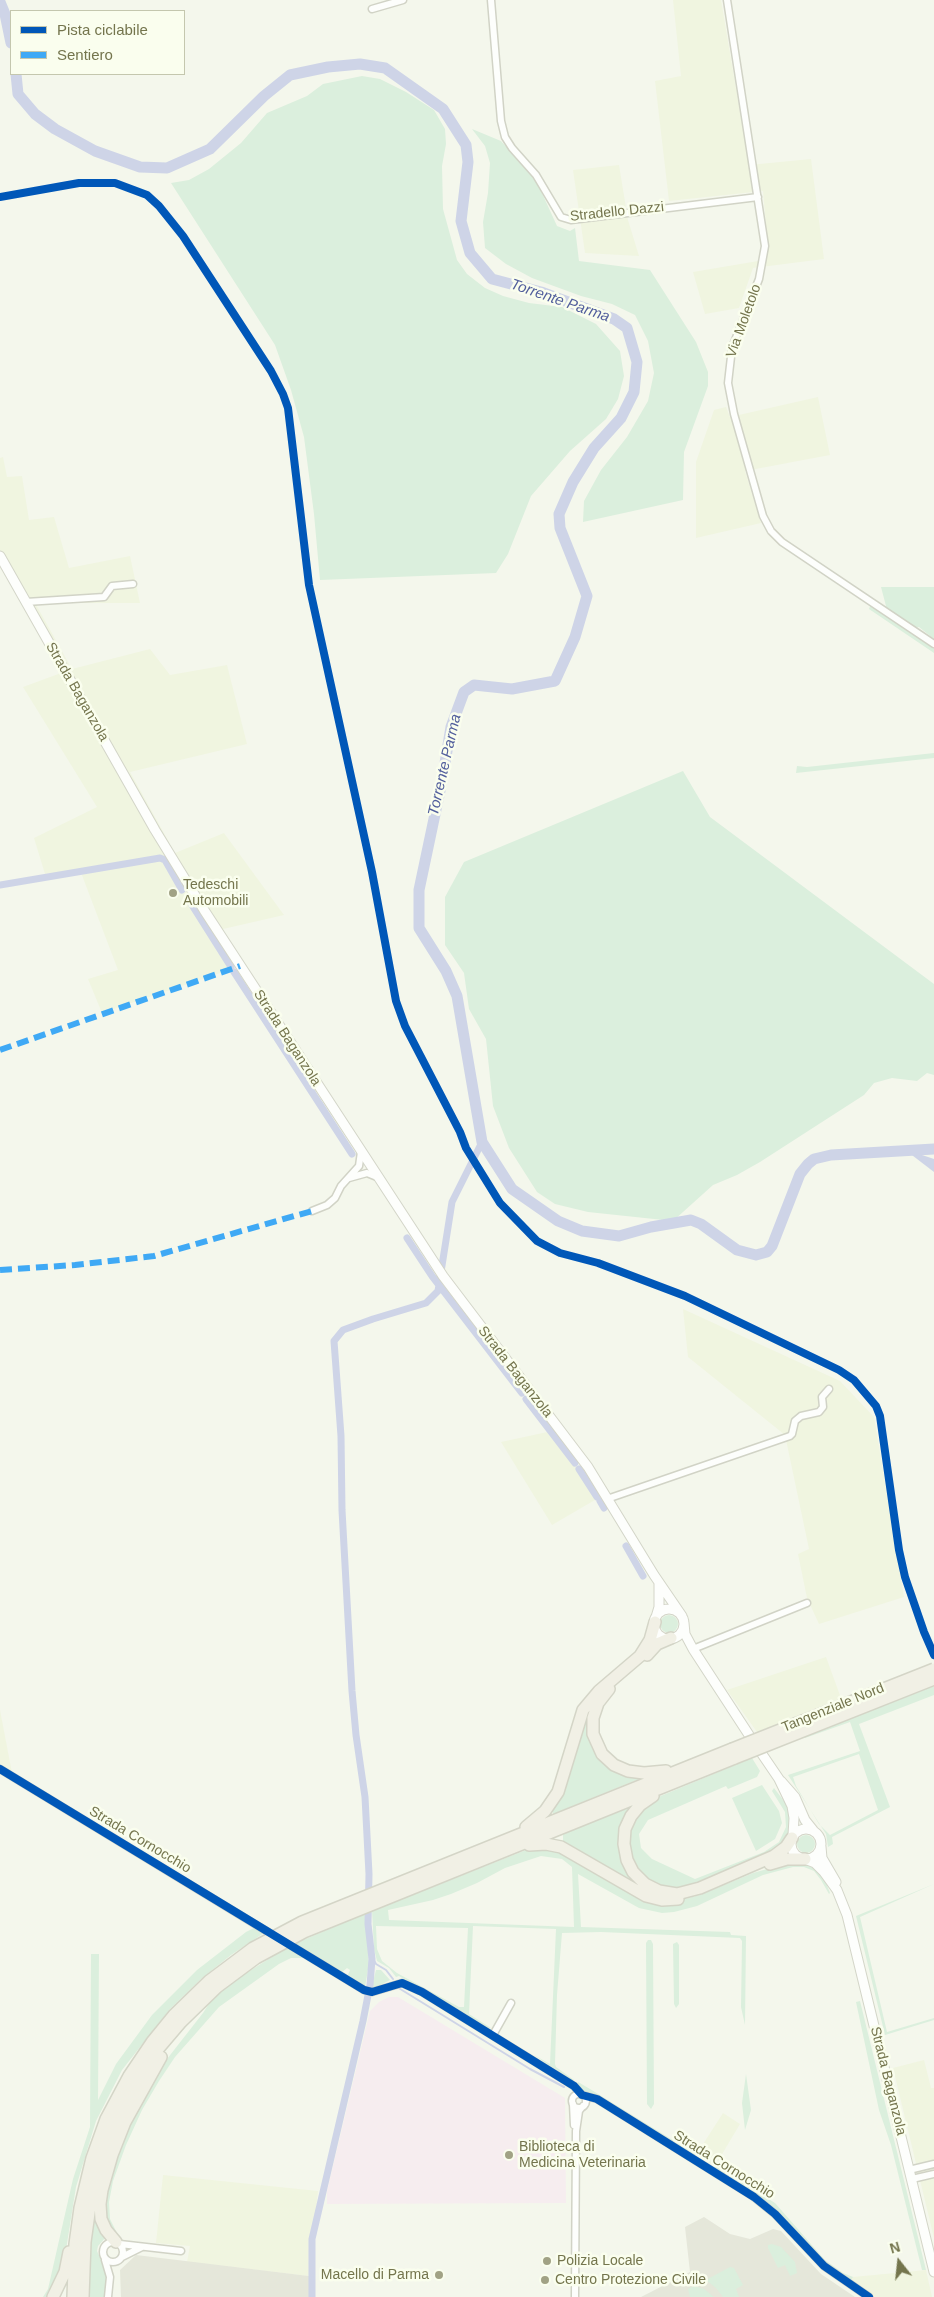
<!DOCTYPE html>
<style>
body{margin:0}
#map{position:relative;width:934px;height:2297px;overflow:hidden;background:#f4f7ec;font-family:Arial,sans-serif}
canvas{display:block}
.legend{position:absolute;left:10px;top:10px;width:175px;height:65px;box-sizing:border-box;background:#fafeee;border:1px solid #c4c7ae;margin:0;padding:6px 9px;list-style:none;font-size:15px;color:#74754d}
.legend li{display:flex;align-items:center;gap:10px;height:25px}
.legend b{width:25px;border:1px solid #c4c7ae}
.north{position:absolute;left:874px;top:2237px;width:50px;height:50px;-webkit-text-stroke:4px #fafeee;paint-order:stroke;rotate:344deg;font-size:14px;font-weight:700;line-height:20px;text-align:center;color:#74754d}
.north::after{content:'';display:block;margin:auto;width:18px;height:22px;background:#74754d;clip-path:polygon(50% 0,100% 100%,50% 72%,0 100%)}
</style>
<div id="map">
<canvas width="934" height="2297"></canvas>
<ul class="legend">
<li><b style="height:6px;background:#0057b8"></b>Pista ciclabile</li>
<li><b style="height:6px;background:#3fa9f5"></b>Sentiero</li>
</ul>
<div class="north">N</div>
</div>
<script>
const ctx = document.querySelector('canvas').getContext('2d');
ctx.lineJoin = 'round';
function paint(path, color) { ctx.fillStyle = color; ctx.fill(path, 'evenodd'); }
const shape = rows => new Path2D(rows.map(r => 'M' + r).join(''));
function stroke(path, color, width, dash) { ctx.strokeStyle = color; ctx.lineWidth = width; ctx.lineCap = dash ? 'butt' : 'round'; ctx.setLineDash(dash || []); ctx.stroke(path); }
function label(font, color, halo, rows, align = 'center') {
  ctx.font = font + ' Arial,sans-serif'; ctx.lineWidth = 5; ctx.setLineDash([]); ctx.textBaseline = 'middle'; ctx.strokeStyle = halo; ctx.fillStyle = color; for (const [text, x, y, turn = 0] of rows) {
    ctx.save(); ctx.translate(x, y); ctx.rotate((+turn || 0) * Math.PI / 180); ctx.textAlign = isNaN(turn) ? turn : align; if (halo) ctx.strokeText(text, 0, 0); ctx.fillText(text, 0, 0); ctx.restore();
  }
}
paint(shape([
 [673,0,721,0,749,165,811,159,824,259,753,268,739,308,705,314,693,272,764,260,768,249,763,191,669,201,655,81,681,76],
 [619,165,628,220,639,256,585,253,573,170],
 [818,397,830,455,745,471,761,523,696,538,696,462,714,410,726,407,730,417],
 [3,457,7,477,22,476,29,520,54,517,69,568,130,556,140,603,35,603,72,669,150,649,170,675,227,665,247,744,130,772,175,853,224,833,284,915,210,932,235,968,102,1013,88,979,118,970,80,870,45,874,34,838,97,807,23,687,61,673,0,566,0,458],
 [683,1309,840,1381,874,1417,904,1597,819,1624,807,1598,798,1554,809,1549,785,1435,688,1357],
 [552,1431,600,1497,552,1525,501,1442],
 [826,1657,841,1698,757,1732,727,1690],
 [0,1710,12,1773,0,1766],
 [924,2060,931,2088,934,2088,934,2238,893,2068],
 [723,2113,740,2124,715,2166,696,2155],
 [163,2175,318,2191,309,2276,187,2262,190,2246,156,2243],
 [926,2270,932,2297,875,2297,850,2282,853,2277]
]), '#f0f5e0');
paint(shape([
 [704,2217,730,2234,750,2239,773,2229,781,2231,821,2274,855,2297,641,2297,690,2272,685,2227],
 [136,2255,309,2276,309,2297,121,2297,120,2270]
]), '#e5e7da');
paint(shape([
 [389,1997,398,1997,565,2098,566,2203,327,2204,327,2191,370,2011,379,2002]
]), '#f6edef');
paint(shape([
 [362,76,380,79,406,92,434,110,445,129,446,144,442,166,443,209,457,260,467,274,485,288,503,296,529,303,562,307,596,324,620,351,624,376,618,399,606,419,570,451,531,496,508,554,496,573,320,580,314,514,304,437,291,390,275,345,171,183,189,180,209,169,241,143,267,113,307,96,323,84],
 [472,129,501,141,536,180,557,226,570,231,575,228,579,261,650,270,696,342,708,372,708,386,684,452,683,500,583,522,584,501,601,470,627,437,648,401,654,373,648,341,635,315,612,304,581,296,532,278,506,264,485,248,483,222,488,193,490,163,485,146],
 [881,587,934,587,934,639,919,627,915,628,884,607,886,606],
 [871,604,934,646,934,653,869,609],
 [934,753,934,758,796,773,797,766,807,767],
 [683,771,710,817,934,984,934,1075,927,1073,917,1081,892,1078,874,1083,864,1095,760,1162,737,1175,713,1185,673,1221,588,1212,555,1204,537,1192,509,1148,493,1106,486,1039,469,1009,464,973,445,945,445,897,464,862],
 '660 1624a9 9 0 1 1 18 0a9 9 0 1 1-18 0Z',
 [934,1686,934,1695,859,1724,890,1807,832,1837,833,1844,828,1847,826,1834,788,1775,860,1751,850,1722,805,1738,804,1737],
 [859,1754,878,1810,830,1835,819,1824,796,1786,793,1777],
 [589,1706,590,1741,595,1752,598,1756,639,1779,553,1814,553,1808],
 [752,1758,760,1771,757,1777,728,1789,726,1786,648,1820,639,1834,641,1848,652,1859,695,1879,764,1852,779,1842,786,1827,785,1812,772,1791,774,1788,787,1805,791,1818,789,1834,782,1847,695,1887,671,1891,642,1877,629,1855,630,1823,651,1800],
 [762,1785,779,1811,782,1823,775,1839,756,1851,732,1798],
 [629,1808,624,1823,639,1886,563,1841,563,1835,567,1832],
 '797 1844a9 9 0 1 1 18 0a9 9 0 1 1-18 0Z',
 [531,1848,553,1848,674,1902,700,1895,753,1873,781,1865,806,1864,812,1866,823,1875,830,1893,829,1894,821,1880,814,1871,804,1867,793,1867,763,1875,697,1906,674,1912,662,1913,639,1908,578,1874,581,1927,730,1932,731,1935,746,1936,745,2025,741,2007,742,1941,740,1938,601,1932,562,1933,557,1995,555,2064,556,2067,574,2080,572,2081,534,2055,550,2064,556,1929,473,1926,469,2014,491,2028,488,2029,399,1976,396,1977,389,1968,377,1961,374,1949,372,1911],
 [541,1856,562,1859,572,1867,574,1927,389,1920,388,1910,433,1900,451,1894,477,1883,505,1868],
 [376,1926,468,1928,464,2007,459,2007,397,1973,382,1961,377,1949],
 [934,1884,860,1917,887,2032,934,2018,934,2020,885,2035,856,1916],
 [366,1913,369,1964,365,1987,347,1977,350,1970,347,1968,341,1973,292,1945],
 [254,1928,264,1933,231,1955,201,1979,170,2009,122,2070,96,2121,76,2187,65,2256,53,2291,48,2297,43,2297,48,2289,73,2179,90,2127,91,1954,99,1954,98,2100,116,2064,152,2015,197,1970,246,1932],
 [648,1940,651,1940,653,1944,654,2104,651,2109,647,2104,646,1943],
 [677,1942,679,1945,679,2004,676,2008,674,2004,673,1944],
 [288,1947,305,1958,291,1958,279,1964,219,2007,175,2057,159,2081,142,2110,126,2145,113,2181,109,2202,110,2219,119,2237,115,2235,107,2220,104,2204,122,2138,143,2097,167,2059,203,2013,212,1999,235,1980],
 [376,1970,381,1970,390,1980,375,1988,372,1986],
 [860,2001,926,2270,922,2270,891,2145,879,2110,856,2002],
 [746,2074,751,2110,745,2130,742,2103],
 [578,2082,590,2089,697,2155,693,2156,584,2091,577,2085],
 [715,2166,775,2203,825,2260,843,2273,853,2277,850,2282,818,2258,774,2209,715,2169],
 [96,2207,106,2237,98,2246,97,2251,107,2273,104,2297,89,2297,91,2243],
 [772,2244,781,2247,795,2262,797,2273,790,2276,785,2265,778,2268,768,2248,768,2245],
 [730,2267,734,2268,743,2285,736,2289,739,2297,723,2297,716,2288,706,2280],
 [694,2286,704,2289,714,2297,690,2297,688,2289]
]), '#dbefdd');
paint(shape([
 [904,1149,934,1159,934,1172]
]), '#ced4e7');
stroke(shape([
 [371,1955,376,1964,386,1970,393,1979],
 [397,1987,530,2069,564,2087]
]), '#ced4e7', 2);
stroke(shape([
 [0,885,160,858,165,860,182,890],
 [190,902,231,967],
 [234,972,352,1154],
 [407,1238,432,1276,522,1393],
 [526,1399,575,1463],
 [579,1469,597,1497],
 [600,1501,604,1508],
 [626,1546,643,1576],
 [312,2297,312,2239,363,2021,370,1985,372,1959,368,1924,369,1874,365,1797,356,1735,352,1691,342,1510,341,1436,334,1341,343,1330,373,1319,426,1303,438,1291,452,1202,482,1142]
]), '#ced4e7', 7);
stroke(shape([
 [0,2,5,14,11,43],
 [16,74,18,94,35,114,55,129,95,151,140,167,167,168,210,149,264,96,290,75,328,67,360,64,385,68,443,109,466,145,468,162,461,221,470,253,492,279,541,292,614,319,627,328,637,362,634,392,621,418,594,448,573,482,559,514,560,528,587,596,575,637,555,681,512,689,474,685,464,692,451,727,442,781,419,890,419,928,446,971,457,996,482,1142,512,1189,558,1221,582,1231,619,1236,651,1227,691,1220,701,1224,737,1250,756,1255,767,1252,772,1246,800,1174,808,1164,814,1159,831,1155,934,1149]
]), '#ced4e7', 11);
const street = shape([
 [491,0,501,121,505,137,512,148,536,175,561,217,571,220,758,197],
 [727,0,765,246,759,279,732,348,728,383,734,414,763,516,771,531,782,542,934,644],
 [372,9,403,0],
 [26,602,104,597,112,586,133,584],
 [349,1178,367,1173,377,1177],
 [312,1211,327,1205,335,1198,341,1186,359,1166,361,1152],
 [607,1499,790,1436,792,1434,795,1421,801,1416,819,1412,823,1407,822,1397,829,1389],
 [693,1649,807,1603],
 [0,1769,268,1932],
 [290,1945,364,1990,372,1992,402,1983,422,1992,574,2086,582,2095,597,2099,754,2197,775,2214,824,2266,869,2297],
 [493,2035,511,2003],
 '572 2101a7 7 0 1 1 14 0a7 7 0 1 1-14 0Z',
 [573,2104,574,2125],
 [909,2170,934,2164],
 [912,2179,934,2174],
 '103 2252a10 10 0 1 1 20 0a10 10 0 1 1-20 0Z',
 [120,2244,181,2251],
 [122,2257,142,2247],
 [105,2260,110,2277,108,2297],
 [575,2297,576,2131,579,2111,583,2106]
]);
const secondary = shape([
 [0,556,155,830,204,910,443,1276,588,1467,654,1575,682,1616],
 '654 1624a15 15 0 1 1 30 0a15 15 0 1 1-30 0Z',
 [656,1617,659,1607,659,1583],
 [684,1623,685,1634,693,1649,749,1735],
 [762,1754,779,1779,792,1806,794,1818,793,1835],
 [781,1781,795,1797,805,1820,813,1830],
 '791 1844a15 15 0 1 1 30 0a15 15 0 1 1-30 0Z',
 [821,1847,822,1858,836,1882],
 [805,1859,815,1863,824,1872,837,1890,847,1915,934,2272]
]);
const highway = shape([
 [647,1655,657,1644,671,1638],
 [609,1689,598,1703,593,1718,593,1734,602,1754,614,1765,628,1771,644,1773,666,1771],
 [653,1796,640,1805,631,1816,625,1829,624,1844,627,1860,633,1872,645,1884,659,1891,677,1894,700,1888,774,1856,786,1847,792,1838],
 [526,1827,545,1811,558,1792,583,1710,599,1691,640,1656,650,1640,655,1622],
 [529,1845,546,1844,561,1847,646,1896,662,1900,678,1899],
 [770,1864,787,1859,805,1859],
 [116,2242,106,2230,101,2219,100,2204,102,2190,112,2155,125,2122,161,2057],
 [53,2297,65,2272,69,2252],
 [73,2297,75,2244,80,2208,92,2158,106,2119,129,2076,152,2042,174,2015,209,1981,253,1948,302,1922,732,1749],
 [83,2297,85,2242,90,2206,100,2164,115,2124,131,2091,158,2049,181,2022,217,1987,256,1958,304,1932,735,1758]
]);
stroke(street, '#d1d3c6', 9);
stroke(secondary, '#d3d5c8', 11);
stroke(highway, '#d4d5c7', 14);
stroke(street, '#fdfefc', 6);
stroke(secondary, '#fdfefc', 9);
stroke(highway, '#f1f0e5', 11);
const highwayBridge = shape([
 [732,1749,934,1669],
 [735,1758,934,1679]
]);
stroke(highwayBridge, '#d4d5c7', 14, []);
stroke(highwayBridge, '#f1f0e5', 11);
stroke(shape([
 [0,1050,240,966],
 [0,1270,75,1265,154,1256,312,1211]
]), '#3fa9f5', 6, [12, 6]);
stroke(shape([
 [0,197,79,183,115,183,147,195,159,206,183,236,271,371,283,394,288,408,309,585,372,872,396,1001,405,1026,460,1132,466,1148,500,1203,537,1241,560,1253,598,1263,685,1296,839,1370,854,1380,876,1406,880,1416,899,1550,905,1577,924,1632,934,1655],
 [0,1769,364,1990,372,1992,402,1983,422,1992,574,2086,582,2095,597,2099,754,2197,775,2214,824,2266,869,2297]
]), '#0057b8', 8);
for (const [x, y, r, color] of [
 [173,893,5,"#a1a285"],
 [509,2155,5,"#a1a285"],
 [547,2261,5,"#a1a285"],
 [439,2275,5,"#a1a285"],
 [545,2280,5,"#a1a285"]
]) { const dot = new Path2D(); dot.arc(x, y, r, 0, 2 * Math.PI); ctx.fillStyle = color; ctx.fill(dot); stroke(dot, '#fafeee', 2); }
label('14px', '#74754d', '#fafeee', [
 ["Stradello Dazzi",617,212,-6],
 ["Via Moletolo",744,321,-70],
 ["Strada Baganzola",77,692,60],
 ["Strada Baganzola",287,1038,57],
 ["Strada Baganzola",515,1372,52],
 ["Tangenziale Nord",833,1708,-22],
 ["Strada Cornocchio",140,1840,31],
 ["Strada Baganzola",888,2081,76],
 ["Strada Cornocchio",724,2165,32]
]);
label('14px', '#74754d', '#fafeee', [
 ["Tedeschi",183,885],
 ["Automobili",183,901],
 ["Biblioteca di",519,2147],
 ["Medicina Veterinaria",519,2163],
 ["Polizia Locale",557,2261],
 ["Macello di Parma",429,2275,"right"],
 ["Centro Protezione Civile",555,2280]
], 'left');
label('italic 15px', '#515e9c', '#fafeee', [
 ["Torrente Parma",560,301,19],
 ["Torrente Parma",445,765,-77]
]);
</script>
